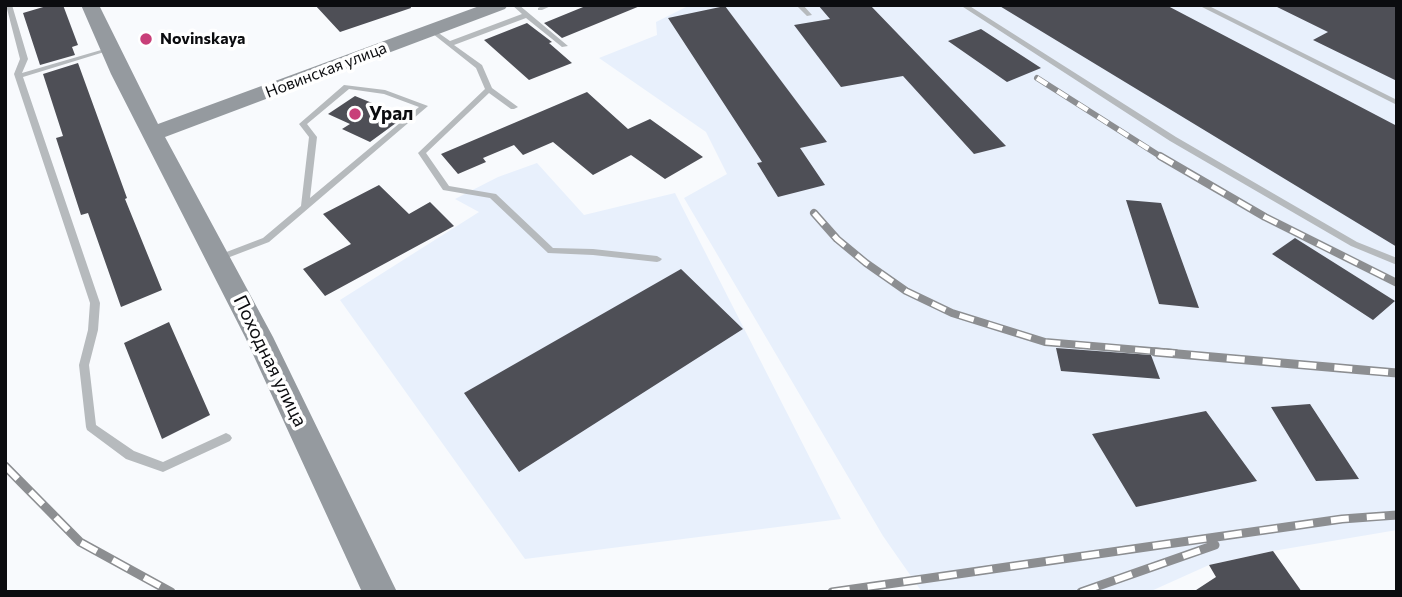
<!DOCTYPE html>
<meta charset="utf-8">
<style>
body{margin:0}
#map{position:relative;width:1402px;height:597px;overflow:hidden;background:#f8fafd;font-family:Commissioner,sans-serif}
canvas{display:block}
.frame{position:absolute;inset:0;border:7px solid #0b0c0f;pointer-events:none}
</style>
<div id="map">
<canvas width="1402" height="597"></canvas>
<div class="frame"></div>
</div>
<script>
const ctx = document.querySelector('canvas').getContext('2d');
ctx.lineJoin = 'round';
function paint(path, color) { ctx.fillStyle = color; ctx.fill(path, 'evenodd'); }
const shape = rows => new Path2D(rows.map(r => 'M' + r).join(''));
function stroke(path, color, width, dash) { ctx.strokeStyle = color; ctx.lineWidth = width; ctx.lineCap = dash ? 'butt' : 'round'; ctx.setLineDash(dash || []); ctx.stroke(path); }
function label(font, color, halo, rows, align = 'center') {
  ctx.font = font + ' Commissioner,sans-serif'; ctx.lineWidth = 7; ctx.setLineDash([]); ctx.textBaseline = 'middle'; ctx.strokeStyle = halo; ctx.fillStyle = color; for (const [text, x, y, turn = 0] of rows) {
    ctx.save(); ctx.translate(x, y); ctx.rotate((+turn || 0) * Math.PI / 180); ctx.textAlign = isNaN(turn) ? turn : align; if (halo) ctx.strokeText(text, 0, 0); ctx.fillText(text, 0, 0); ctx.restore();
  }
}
paint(shape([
 [690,5,1397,5,1397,530,1273,551,1209,565,1149,592,922,592,883,536,684,198,727,174,706,132,599,58,657,35,656,22],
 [537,163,584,215,675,193,841,519,525,559,340,300,479,212,455,199,498,177]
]), '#e8f0fc');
paint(shape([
 [50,5,63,5,78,45,72,47,75,55,40,65,23,13],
 [315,5,410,5,411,8,340,32],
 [588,5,640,5,640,6,562,38,544,23],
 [818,5,870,5,1006,146,974,154,903,76,841,87,794,25,830,19],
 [998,5,1166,5,1397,126,1397,247],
 [1273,5,1397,5,1397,81,1313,40,1328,32],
 [725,6,827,142,800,148,825,185,778,197,757,163,762,162,668,18],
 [527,23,552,42,549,43,572,63,529,80,484,40],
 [981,29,1041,68,1007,82,948,41],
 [78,63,127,198,125,199,162,290,121,307,88,213,81,215,56,138,63,136,43,74],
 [587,92,628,129,650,119,703,157,665,179,631,155,593,175,553,142,523,155,514,145,483,158,486,162,458,174,441,154],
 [355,96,382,107,374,113,396,123,370,142,342,129,350,124,328,114],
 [379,185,409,214,430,202,454,226,325,296,303,269,351,244,323,214],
 [1126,200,1161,203,1199,308,1159,304],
 [1295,238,1395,301,1373,320,1272,254],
 [681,269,743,329,519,472,464,393],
 [169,322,210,415,162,439,124,343],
 [1056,348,1151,355,1160,379,1061,371],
 [1310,404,1359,479,1316,481,1271,407],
 [1206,411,1257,481,1136,507,1092,434],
 [1273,551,1302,592,1193,592,1216,577,1209,565]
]), '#4e4f56');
paint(shape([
 [6,5,12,5,28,59,22,73,108,48,114,49,23,77,100,303,98,330,89,365,96,425,134,451,163,462,226,433,230,435,232,438,230,441,163,472,126,459,87,430,86,427,79,365,88,330,90,303,14,74,20,59,6,5],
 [512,5,519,5,568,46,562,47,526,18,454,45,482,65,492,88,518,107,514,109,511,109,489,93,426,153,449,186,496,194,553,248,593,249,657,256,662,259,660,261,657,262,593,255,548,253,490,198,443,190,418,153,485,89,476,68,428,30,433,29,450,41,522,14,512,5],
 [544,5,553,5,542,10,538,10,538,8,544,5],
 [796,5,803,5,812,15,807,16,796,5],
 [960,5,968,5,1176,137,1357,242,1397,258,1397,265,1351,246,1170,141,960,5],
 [1198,5,1207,5,1397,100,1397,105,1198,5],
 [344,85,385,90,428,106,269,242,222,260,216,260,214,258,216,256,263,238,301,206,309,137,299,124,344,85],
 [349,89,384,94,419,107,310,198,317,137,307,124,349,89]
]), '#b6babd');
paint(shape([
 [81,5,99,5,158,124,482,5,508,5,505,9,165,137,273,337,397,592,362,592,245,337,111,74,81,5]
]), '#959a9f');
const railFar2 = shape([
 [1037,78,1163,158]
]);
const railFar1 = shape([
 [1160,156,1265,217,1397,283],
 [814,213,837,239,866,263,906,291,952,313,1045,342,1175,353]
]);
const rail = shape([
 [1155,352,1397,373],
 [5,466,80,542,171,592],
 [832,592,1342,519,1397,515],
 [1081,592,1215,545]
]);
stroke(railFar2, '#8c8e91', 6);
stroke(railFar1, '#8c8e91', 8);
stroke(rail, '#8c8e91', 9);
stroke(railFar2, '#fff', 4.5, [12]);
stroke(railFar1, '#fff', 5, [15]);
stroke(rail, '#fff', 6, [18]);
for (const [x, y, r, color] of [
 [146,39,7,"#c83f79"],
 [355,114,7,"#c83f79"]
]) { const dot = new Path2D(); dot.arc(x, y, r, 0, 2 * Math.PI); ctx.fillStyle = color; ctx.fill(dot); stroke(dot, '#fff', 2.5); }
label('bold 16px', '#0b0c0f', '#fff', [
 ["Novinskaya",160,39]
], 'left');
label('16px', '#0b0c0f', '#fff', [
 ["Новинская улица",326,70,-21]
]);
label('bold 19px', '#0b0c0f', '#fff', [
 ["Урал",369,114]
], 'left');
label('19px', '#0b0c0f', '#fff', [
 ["Походная улица",270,361,64]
]);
</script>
